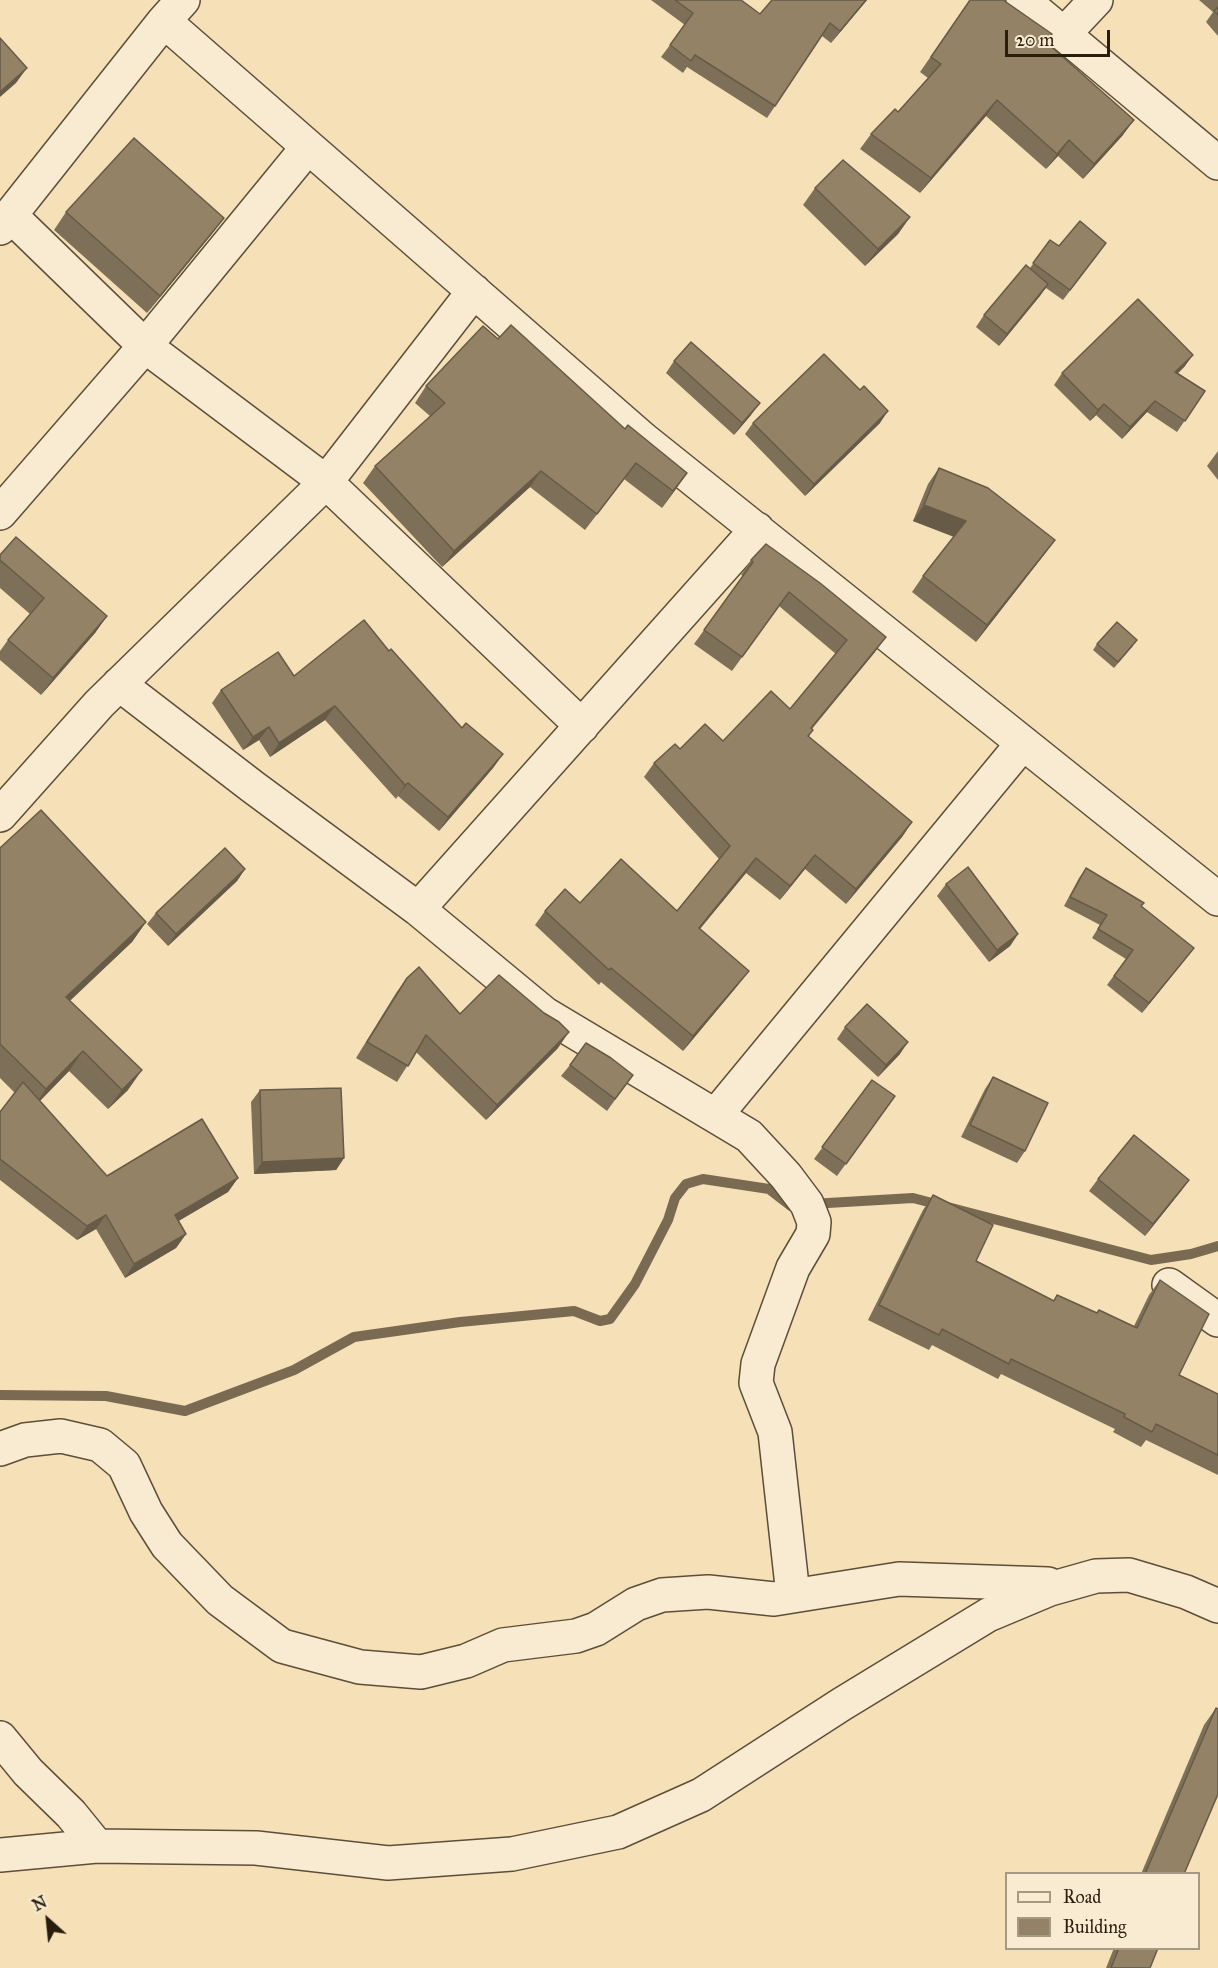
<!DOCTYPE html>
<style>
body{margin:0}
#map{position:relative;width:1218px;height:1968px;overflow:hidden;background:#f5e0b8;font-family:"IM FELL Great Primer",serif}
canvas{display:block}
.legend{position:absolute;left:1005px;top:1872px;width:195px;height:78px;box-sizing:border-box;background:#f8ebd1;border:2px solid #a59983;margin:0;padding:8px 10px;list-style:none;font-size:18px;color:#291d0e}
.legend li{display:flex;align-items:center;gap:12px;height:30px}
.legend b{width:30px;border:2px solid #a59983}
.north{position:absolute;left:18px;top:1890px;width:60px;height:60px;-webkit-text-stroke:4px #f8ebd1;paint-order:stroke;rotate:333deg;font-size:16px;font-weight:700;line-height:24px;text-align:center;color:#291d0e}
.north::after{content:'';display:block;margin:auto;width:21px;height:27px;background:#291d0e;clip-path:polygon(50% 0,100% 100%,50% 72%,0 100%)}
.scale{position:absolute;left:1005px;top:30px;width:105px;height:27px;box-sizing:border-box;border:3px solid #291d0e;border-top:0;padding-left:8px;font-size:18px;line-height:21px;white-space:nowrap;color:#291d0e;-webkit-text-stroke:4px #f8ebd1;paint-order:stroke}
</style>
<div id="map">
<canvas width="1218" height="1968"></canvas>
<ul class="legend">
<li><b style="height:8px;background:#f8ebd1"></b>Road</li>
<li><b style="height:16px;background:#938266"></b>Building</li>
</ul>
<div class="north">N</div>
<div class="scale">20 m</div>
</div>
<script>
const ctx = document.querySelector('canvas').getContext('2d');
ctx.lineJoin = 'round';
const shape = rows => new Path2D(rows.map(r => 'M' + r).join(''));
function stroke(path, color, width, dash) { ctx.strokeStyle = color; ctx.lineWidth = width; ctx.lineCap = dash ? 'butt' : 'round'; ctx.setLineDash(dash || []); ctx.stroke(path); }
function paint(path, color) { ctx.fillStyle = color; ctx.fill(path, 'evenodd'); }
stroke(shape([
 [811,1204,913,1198,1151,1260,1191,1254,1218,1246],
 [0,1395,106,1396,185,1411,294,1370,354,1337,460,1322,574,1311,600,1321,610,1319,635,1284,668,1220,675,1198,686,1184,703,1179,769,1189,791,1206,795,1205]
]), '#7a6a51', 10);
const minor = shape([
 [1023,0,1218,163],
 [164,21,643,439,1218,899],
 [1064,34,1096,0],
 [10,215,145,346,326,482,582,726],
 [0,228,164,21,183,0],
 [0,513,145,346,308,147],
 [119,684,253,787,418,909,545,1014,749,1136,786,1176,807,1204,814,1222,813,1234,793,1268,758,1364,756,1383,775,1432,793,1595],
 [0,815,99,704,326,482,474,291],
 [418,909,757,529],
 [716,1115,1023,743],
 [1169,1285,1218,1320],
 [0,1449,25,1440,61,1436,100,1445,124,1465,146,1512,167,1545,220,1600,282,1646,360,1667,421,1672,466,1661,503,1645,576,1636,596,1629,636,1604,662,1595,708,1592,774,1599,899,1579,1048,1584],
 [0,1738,28,1772,71,1814,97,1846],
 [0,1855,97,1846,256,1848,388,1863,512,1854,618,1832,701,1795,842,1704,988,1615,1050,1589,1096,1576,1129,1575,1186,1592,1218,1606]
]);
stroke(minor, '#5c4e38', 36);
stroke(minor, '#f8ebd1', 33);
paint(shape([
 [651,0,741,0,760,14,772,0,867,0,831,43,822,36,767,118,687,67,683,73,661,57,685,25],
 [970,0,1046,42,1123,135,1083,179,1058,156,1046,169,986,116,920,193,860,149,871,134,898,112,928,78,920,72],
 [1199,0,1218,0,1218,36,1206,22,1213,12],
 [815,188,910,217,898,234,865,266,803,205],
 [66,212,224,218,211,235,147,313,54,230],
 [1050,240,1059,246,1099,253,1063,300,1046,288,999,346,976,327,984,315,1030,268],
 [498,339,687,473,662,508,624,479,585,530,530,487,442,567,363,483,375,466,430,416,415,403,426,386],
 [674,361,751,415,734,435,666,373],
 [1185,366,1178,373,1205,391,1177,432,1147,412,1122,439,1096,415,1090,421,1054,385,1062,373],
 [860,390,880,423,805,496,745,434,753,423],
 [1218,451,1218,480,1207,466],
 [939,468,1055,540,1043,556,976,642,912,592,923,576,954,537,913,521,928,484],
 [0,555,107,616,95,633,41,695,0,660,0,651,8,640,30,614,0,588],
 [751,560,875,652,812,729,809,737,912,822,902,837,846,904,805,869,780,900,746,873,700,929,738,985,683,1051,601,982,599,985,535,925,545,911,580,903,677,911,719,859,644,777,654,763,680,749,723,741,790,709,836,654,779,606,732,671,694,644,743,576,741,575],
 [1097,644,1133,646,1114,668,1093,650],
 [389,651,462,728,503,754,493,768,439,831,398,796,396,799,325,720,270,757,259,740,243,750,212,703,221,690,294,676],
 [0,848,146,922,132,942,70,1001,128,1090,108,1109,69,1071,40,1101,107,1176,238,1178,228,1192,178,1221,186,1234,176,1248,125,1278,96,1229,77,1240,0,1180,0,1112,15,1093,0,1078],
 [1086,868,1141,906,1187,957,1142,1013,1107,985,1126,959,1092,938,1100,925,1064,906,1079,878],
 [245,869,237,881,168,946,147,924,156,913],
 [946,884,1018,934,1010,946,989,962,937,896],
 [407,978,460,1014,558,1048,486,1120,416,1052,397,1082,356,1058,396,993],
 [845,1027,900,1054,878,1077,837,1039],
 [570,1065,633,1075,607,1111,561,1076],
 [993,1077,1025,1151,1017,1163,961,1137,985,1089],
 [872,1080,895,1096,837,1176,814,1159],
 [260,1090,344,1158,336,1170,254,1174,251,1102],
 [1098,1179,1181,1191,1145,1236,1089,1191],
 [933,1195,976,1261,1053,1301,1057,1295,1097,1313,1099,1310,1134,1326,1149,1295,1160,1280,1179,1375,1218,1394,1218,1475,1146,1440,1141,1447,1113,1432,1115,1429,1001,1374,998,1379,932,1345,929,1350,868,1320,923,1210],
 [1216,1708,1184,1874,1141,1874,1204,1725],
 [1114,1948,1158,1948,1150,1968,1106,1968]
]), '#7e7058');
paint(shape([
 [866,0,867,0,831,43,840,31],
 [27,68,16,83,0,97,0,92],
 [997,100,986,116,920,193,931,178],
 [1134,120,1123,135,1083,179,1094,164],
 [1069,140,1058,156,1046,169,1057,154],
 [910,217,898,234,865,266,878,249],
 [224,218,211,235,147,313,160,296],
 [1048,284,1040,296,999,346,1007,334],
 [1193,355,1185,366,1168,383,1175,372],
 [1155,401,1147,412,1122,439,1130,427],
 [760,403,751,415,734,435,742,423],
 [1104,404,1096,415,1090,421,1098,410],
 [888,411,880,423,805,496,814,484],
 [541,471,530,487,442,567,454,551],
 [687,473,676,489,662,508,673,491],
 [924,505,966,521,955,537,913,521],
 [1055,540,1043,556,976,642,987,625],
 [107,616,95,633,41,695,53,678],
 [886,637,875,652,800,742,811,728],
 [335,706,325,720,270,757,279,743],
 [269,727,259,740,243,750,253,737],
 [503,754,493,768,439,831,448,817],
 [408,783,398,796,396,799,405,785],
 [912,822,902,837,846,904,856,889],
 [815,855,805,869,780,900,790,886],
 [756,858,746,873,688,943,699,928],
 [245,869,237,881,168,946,176,934],
 [146,922,132,942,52,1017,66,997],
 [1018,934,1010,946,989,962,997,950],
 [1194,948,1187,957,1142,1013,1149,1003],
 [749,971,738,985,683,1051,693,1036],
 [569,1032,558,1048,486,1120,497,1105],
 [908,1042,900,1054,878,1077,886,1065],
 [83,1051,69,1071,32,1109,46,1089],
 [142,1070,128,1090,108,1109,122,1090],
 [344,1158,336,1170,254,1174,262,1162],
 [238,1178,228,1192,165,1229,175,1215],
 [1189,1180,1181,1191,1145,1236,1153,1224],
 [106,1215,96,1229,77,1240,87,1226],
 [186,1234,176,1248,125,1278,134,1264]
]), '#675b47');
const building = shape([
 [675,0,741,0,760,14,772,0,866,0,840,31,830,23,775,106,695,55,691,61,670,45,693,13,675,0],
 [970,0,1003,0,1052,34,1046,42,1134,120,1094,164,1069,140,1057,154,997,100,931,178,871,134,895,109,898,112,941,64,931,57,970,0],
 [1218,7,1218,15,1214,11,1218,7],
 [0,38,27,68,0,92,0,38],
 [134,138,224,218,160,296,66,212,134,138],
 [843,160,910,217,878,249,815,188,843,160],
 [1080,221,1106,243,1070,290,1033,263,1050,240,1059,246,1080,221],
 [1026,265,1048,284,1007,334,984,315,1026,265],
 [1138,299,1193,355,1175,372,1205,391,1185,421,1155,401,1130,427,1104,404,1098,410,1062,373,1138,299],
 [511,325,625,429,628,425,687,473,673,491,636,463,597,514,541,471,454,551,375,466,445,403,426,386,483,326,498,339,511,325],
 [691,342,760,403,742,423,674,361,691,342],
 [824,354,860,390,864,386,888,411,814,484,753,423,824,354],
 [939,468,988,488,1055,540,987,625,923,576,966,521,924,505,939,468],
 [16,537,107,616,53,678,8,640,44,598,0,560,0,555,16,537],
 [766,544,820,583,886,637,811,728,813,730,808,736,912,822,856,889,815,855,790,886,756,858,699,928,749,971,693,1036,611,968,609,970,545,911,565,889,580,903,621,859,677,911,730,846,654,763,675,744,680,749,705,724,723,741,771,691,790,709,847,640,789,592,742,657,704,630,753,562,751,560,766,544],
 [364,620,389,651,391,649,462,728,466,723,503,754,448,817,408,783,405,785,335,706,279,743,269,727,253,737,221,690,278,652,294,676,364,620],
 [1117,622,1137,640,1118,662,1097,644,1117,622],
 [41,810,146,922,66,997,142,1070,122,1090,83,1051,46,1089,0,1044,0,848,41,810],
 [225,848,245,869,176,934,156,913,225,848],
 [968,867,1018,934,997,950,946,884,968,867],
 [1086,868,1144,903,1141,906,1194,948,1149,1003,1114,976,1133,950,1098,929,1107,915,1070,897,1086,868],
 [419,967,460,1014,499,975,544,1013,559,1022,569,1032,497,1105,426,1035,408,1066,367,1042,407,978,419,967],
 [867,1004,908,1042,886,1065,845,1027,867,1004],
 [586,1043,611,1058,633,1075,615,1099,570,1065,586,1043],
 [993,1077,1048,1103,1025,1151,970,1125,993,1077],
 [872,1080,895,1096,846,1164,822,1147,872,1080],
 [23,1082,107,1176,202,1119,238,1178,175,1215,186,1234,134,1264,106,1215,87,1226,0,1159,0,1112,23,1082],
 [341,1088,344,1158,262,1162,260,1090,341,1088],
 [1134,1135,1189,1180,1153,1224,1098,1179,1134,1135],
 [933,1195,993,1225,976,1261,1054,1301,1057,1295,1097,1313,1099,1310,1137,1328,1160,1280,1209,1314,1179,1375,1218,1394,1218,1455,1156,1424,1152,1432,1124,1417,1125,1414,1011,1359,1009,1364,942,1329,939,1335,879,1305,933,1195],
 [1216,1708,1218,1709,1218,1794,1184,1874,1145,1874,1216,1708],
 [1119,1948,1158,1948,1150,1968,1111,1968,1119,1948]
]);
paint(building, '#938266');
stroke(building, '#675b47', 1.5);
</script>
